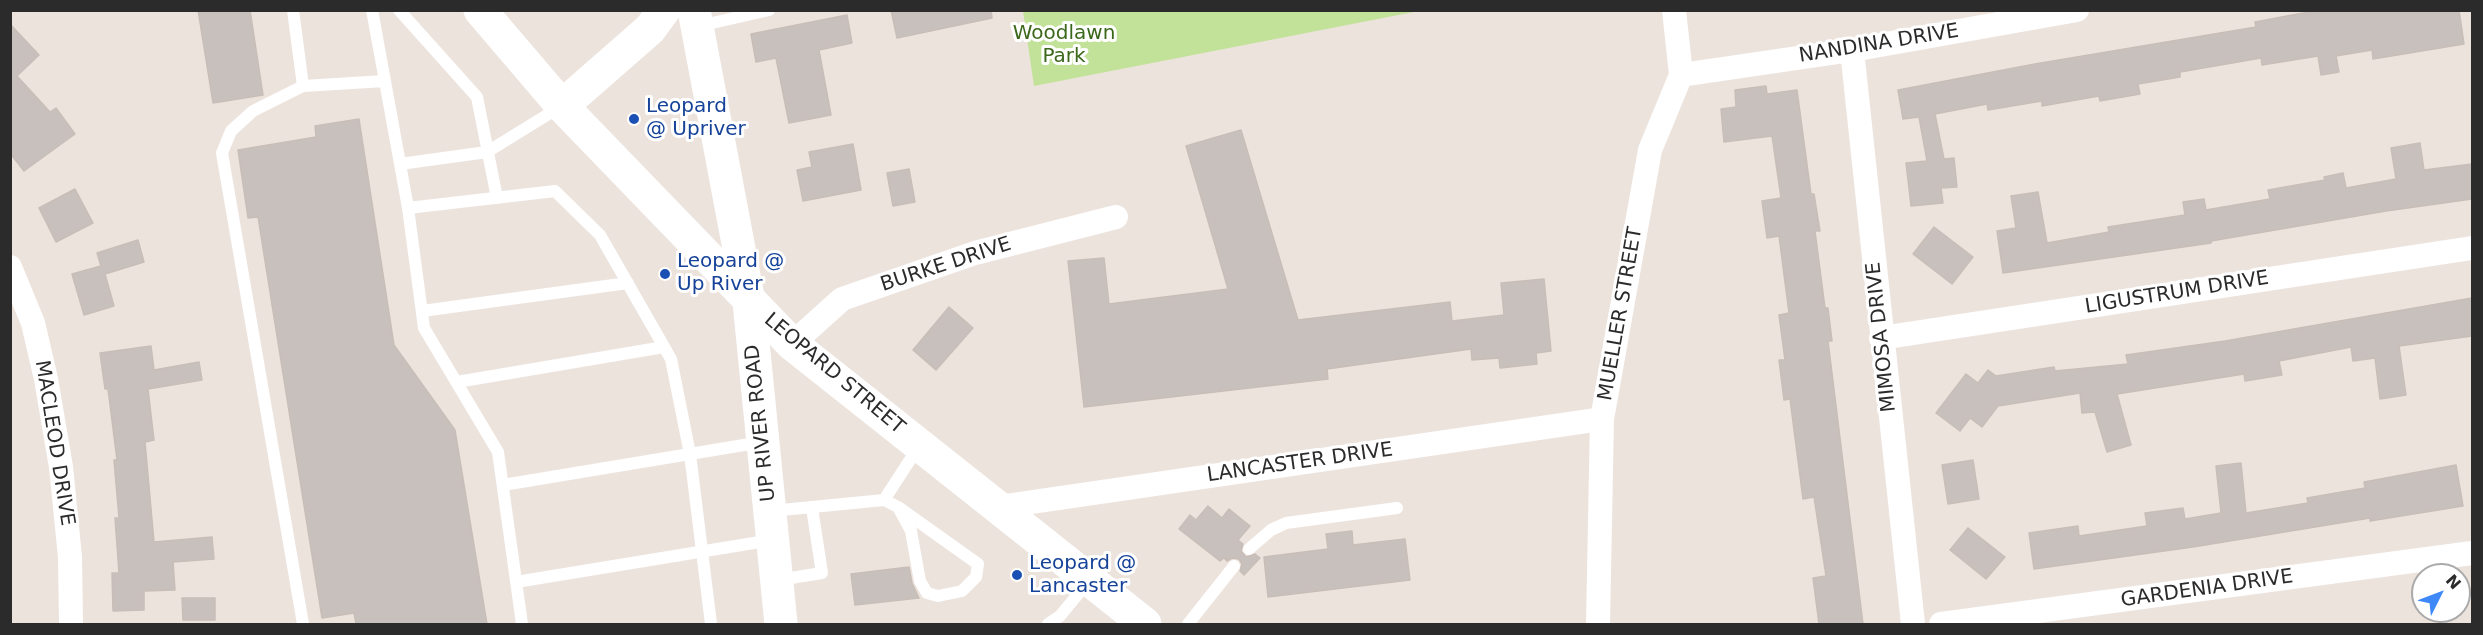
<!DOCTYPE html>
<style>
body{margin:0}
#map{position:relative;width:2483px;height:635px;overflow:hidden;background:#ede3dd;font-family:"DejaVu Sans",sans-serif}
canvas{display:block}
.frame{position:absolute;inset:0;border:12px solid #2b2b2b;pointer-events:none}
.north{position:absolute;left:2411px;top:563px;width:60px;height:60px;box-sizing:border-box;background:#fff;border:2px solid #aaa;border-radius:50%;rotate:48deg;font-size:16px;font-weight:700;line-height:24px;text-align:center;color:#2b2b2b}
.north::after{content:'';display:block;margin:auto;width:21px;height:27px;background:#3f88f8;clip-path:polygon(50% 0,100% 100%,50% 72%,0 100%)}
</style>
<div id="map">
<canvas width="2483" height="635"></canvas>
<div class="frame"></div>
<div class="north">N</div>
</div>
<script>
const ctx = document.querySelector('canvas').getContext('2d');
ctx.lineJoin = 'round';
function paint(path, color) { ctx.fillStyle = color; ctx.fill(path, 'evenodd'); }
const shape = rows => new Path2D(rows.map(r => 'M' + r).join(''));
function stroke(path, color, width, dash) { ctx.strokeStyle = color; ctx.lineWidth = width; ctx.lineCap = dash ? 'butt' : 'round'; ctx.setLineDash(dash || []); ctx.stroke(path); }
function label(font, color, halo, rows, align = 'center') {
  ctx.font = font + ' "DejaVu Sans",sans-serif'; ctx.lineWidth = 6; ctx.setLineDash([]); ctx.textBaseline = 'middle'; ctx.strokeStyle = halo; ctx.fillStyle = color; for (const [text, x, y, turn = 0] of rows) {
    ctx.save(); ctx.translate(x, y); ctx.rotate((+turn || 0) * Math.PI / 180); ctx.textAlign = isNaN(turn) ? turn : align; if (halo) ctx.strokeText(text, 0, 0); ctx.fillText(text, 0, 0); ctx.restore();
  }
}
paint(shape([
 [1023,11,1023,10,1419,11,1034,86]
]), '#c2e29a');
const building = shape([
 [198,10,250,10,263,95,213,103,198,10],
 [891,10,991,10,992,18,897,38,891,10],
 [2319,10,2459,10,2464,44,2373,59,2372,50,2336,56,2339,72,2321,75,2318,56,2262,65,2261,58,2180,72,2180,77,2138,84,2140,94,2100,101,2099,96,2042,106,2042,101,1988,110,1987,104,1935,114,1944,159,1954,158,1957,187,1941,188,1943,203,1911,206,1906,163,1927,161,1919,117,1903,119,1898,90,2035,64,2256,27,2255,22,2319,10],
 [847,15,852,43,819,50,831,115,789,123,776,58,756,62,751,34,847,15],
 [10,24,39,55,17,76,50,112,56,108,75,134,24,171,10,153,10,24],
 [1766,86,1767,94,1797,90,1811,194,1814,194,1820,231,1815,231,1825,308,1828,308,1832,341,1828,341,1863,624,1819,624,1813,578,1826,576,1814,497,1803,499,1790,399,1784,400,1779,360,1785,360,1779,315,1789,313,1779,236,1767,238,1762,201,1781,198,1772,136,1724,142,1721,109,1736,107,1735,90,1766,86],
 [359,119,394,345,455,430,487,624,356,624,354,613,322,618,258,217,248,218,238,150,316,137,315,126,359,119],
 [1241,130,1298,320,1450,302,1452,321,1504,315,1501,283,1544,279,1551,351,1536,353,1537,364,1500,368,1499,358,1472,360,1471,349,1327,369,1328,379,1084,407,1068,261,1104,258,1109,304,1228,289,1186,146,1241,130],
 [2420,143,2424,170,2472,164,2472,199,2386,211,2211,241,2211,243,2003,273,1997,231,2016,228,2011,196,2038,192,2047,243,2109,232,2108,227,2185,215,2183,202,2204,199,2206,210,2270,199,2268,190,2325,180,2324,177,2343,173,2346,188,2396,179,2391,148,2420,143],
 [853,144,861,190,803,201,797,170,812,167,809,152,853,144],
 [909,169,915,202,893,206,887,173,909,169],
 [75,189,93,223,56,242,39,208,75,189],
 [1934,227,1973,257,1952,284,1913,254,1934,227],
 [138,240,144,262,105,274,114,306,84,315,72,274,101,266,97,253,138,240],
 [2472,298,2472,336,2399,346,2406,395,2380,399,2375,358,2353,361,2351,347,2279,361,2282,375,2245,381,2244,374,2117,394,2131,445,2107,452,2095,412,2082,413,2080,393,1998,406,1982,427,1970,418,1960,431,1936,413,1966,374,1978,383,1988,370,1996,376,2054,367,2055,371,2128,364,2126,355,2225,341,2472,298],
 [949,307,973,328,936,370,913,350,949,307],
 [151,346,154,370,199,362,202,380,148,389,154,440,145,442,154,542,212,537,214,559,173,562,175,590,144,591,144,610,113,611,112,573,119,573,115,518,119,518,114,460,117,460,108,389,105,389,100,353,151,346],
 [1973,460,1979,499,1948,504,1942,465,1973,460],
 [2241,463,2246,513,2308,503,2307,498,2365,488,2364,482,2456,465,2463,506,2370,521,2370,518,2193,547,2034,569,2029,533,2078,526,2079,536,2147,526,2145,513,2183,508,2185,519,2221,513,2216,466,2241,463],
 [1208,506,1222,518,1229,509,1250,526,1238,540,1243,544,1241,551,1246,557,1255,554,1260,558,1244,575,1240,571,1242,564,1239,559,1232,558,1227,561,1224,558,1220,561,1179,529,1190,515,1196,520,1208,506],
 [1968,528,2005,557,1986,579,1950,550,1968,528],
 [1352,531,1353,545,1405,539,1410,580,1268,597,1264,557,1328,549,1326,534,1352,531],
 [909,567,912,583,919,598,855,605,851,574,909,567],
 [182,598,215,598,215,620,183,620,182,598]
]);
paint(building, '#c8c0bd');
stroke(building, '#c8beb7', 1.5);
stroke(shape([
 [293,10,303,86,385,81,408,208,424,328,498,452,522,624],
 [372,10,385,81],
 [399,10,477,97,497,198],
 [699,26,769,10],
 [400,164,487,152,560,107],
 [408,208,555,191,600,235,671,359,690,454,711,624],
 [422,311,628,283],
 [457,382,664,347],
 [503,485,762,442],
 [884,500,898,507,978,564,976,577,962,591,938,596,927,593,920,581,911,531,898,507],
 [771,511,884,500,919,446],
 [1249,549,1271,530,1286,523,1397,508],
 [778,580,822,573,812,508],
 [516,582,772,540],
 [303,624,222,153,231,131,253,111,303,86],
 [1048,624,1060,616,1088,582],
 [1188,624,1234,566]
]), '#fff', 12);
stroke(shape([
 [1852,50,1913,624],
 [1681,75,1852,50,2077,10],
 [10,267,33,323,46,379,61,467,70,557,71,624],
 [1881,338,2472,248],
 [792,344,842,299,975,253,1116,217],
 [998,507,1602,419],
 [1598,624,1602,419,1650,150,1681,75,1674,10],
 [1941,624,2472,553]
]), '#fff', 24);
stroke(shape([
 [480,10,562,106,792,344,1145,624],
 [694,10,749,302,781,624],
 [562,106,650,29,664,10]
]), '#fff', 33);
for (const [x, y, r, color] of [
 [634,119,6,"#1a4fb4"],
 [665,274,6,"#1a4fb4"],
 [1017,575,6,"#1a4fb4"]
]) { const dot = new Path2D(); dot.arc(x, y, r, 0, 2 * Math.PI); ctx.fillStyle = color; ctx.fill(dot); stroke(dot, '#fff', 2); }
label('20px', '#3b681b', '#fff', [
 ["Woodlawn",1064,34],
 ["Park",1064,57]
]);
label('20px', '#2b2b2b', '#fff', [
 ["NANDINA DRIVE",1879,44,-9],
 ["BURKE DRIVE",946,265,-18],
 ["LIGUSTRUM DRIVE",2177,293,-9],
 ["MUELLER STREET",1621,314,-80],
 ["MIMOSA DRIVE",1882,337,-96],
 ["LEOPARD STREET",834,374,40],
 ["UP RIVER ROAD",761,423,-96],
 ["MACLEOD DRIVE",54,443,81],
 ["LANCASTER DRIVE",1300,463,-8],
 ["GARDENIA DRIVE",2207,589,-8]
]);
label('20px', '#164399', '#fff', [
 ["Leopard",646,107],
 ["@ Upriver",646,130],
 ["Leopard @",677,262],
 ["Up River",677,285],
 ["Leopard @",1029,564],
 ["Lancaster",1029,587]
], 'left');
</script>
